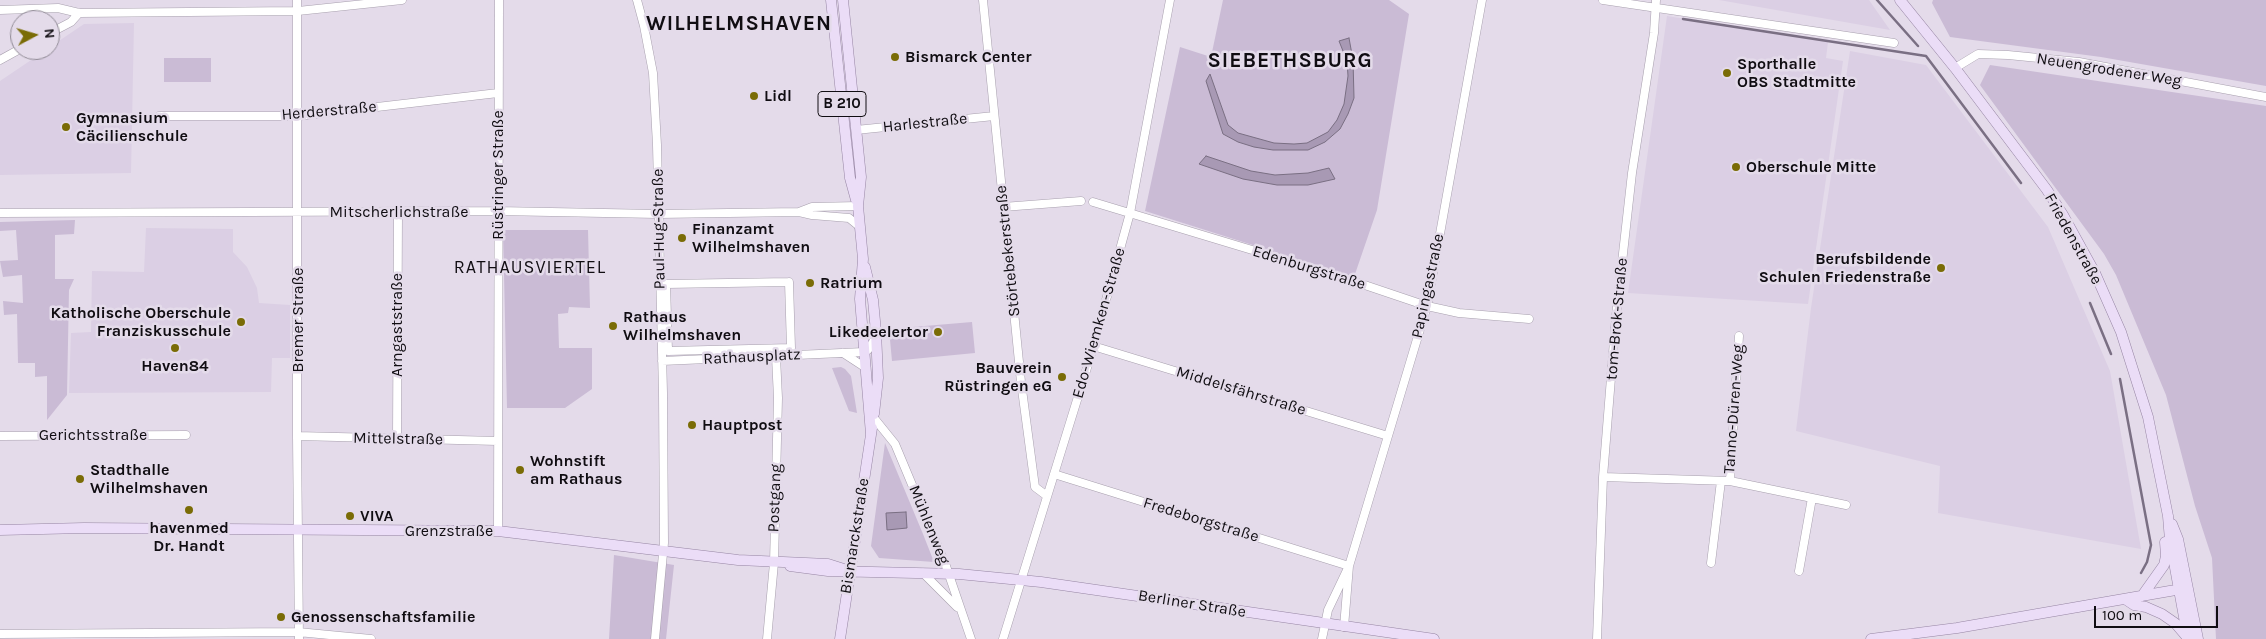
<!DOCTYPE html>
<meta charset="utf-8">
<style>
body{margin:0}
#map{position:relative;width:2266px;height:639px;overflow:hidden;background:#e4dbea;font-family:Karla,sans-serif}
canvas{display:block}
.north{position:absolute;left:10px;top:10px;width:50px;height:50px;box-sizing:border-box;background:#e4dbea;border:1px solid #8f8994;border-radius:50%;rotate:84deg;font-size:14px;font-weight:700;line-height:20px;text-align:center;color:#100d12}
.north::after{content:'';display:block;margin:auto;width:18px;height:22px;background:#7a6c06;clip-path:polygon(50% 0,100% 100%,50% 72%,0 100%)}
.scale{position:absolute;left:2094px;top:606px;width:124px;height:22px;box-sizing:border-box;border:2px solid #100d12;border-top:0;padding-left:6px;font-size:15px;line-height:18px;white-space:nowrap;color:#100d12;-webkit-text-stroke:4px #e4dbea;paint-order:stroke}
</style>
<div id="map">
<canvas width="2266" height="639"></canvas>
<div class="north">N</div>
<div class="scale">100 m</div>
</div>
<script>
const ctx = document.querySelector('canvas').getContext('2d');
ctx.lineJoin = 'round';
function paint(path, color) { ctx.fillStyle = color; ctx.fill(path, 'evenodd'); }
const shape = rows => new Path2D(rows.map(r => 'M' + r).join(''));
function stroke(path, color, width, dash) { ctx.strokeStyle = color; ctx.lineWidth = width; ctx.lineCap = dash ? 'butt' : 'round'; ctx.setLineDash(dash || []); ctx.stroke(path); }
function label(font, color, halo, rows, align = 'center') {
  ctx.font = font + ' Karla,sans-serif'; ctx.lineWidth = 5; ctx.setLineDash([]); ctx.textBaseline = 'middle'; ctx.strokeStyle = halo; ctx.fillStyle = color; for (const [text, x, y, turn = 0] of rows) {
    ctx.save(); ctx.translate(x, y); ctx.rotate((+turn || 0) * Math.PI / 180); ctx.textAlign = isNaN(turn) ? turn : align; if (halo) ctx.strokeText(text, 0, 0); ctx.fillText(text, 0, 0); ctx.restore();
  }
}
paint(shape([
 [1719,0,1869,0,1890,30],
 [1667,16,1828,42,1826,58,1843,61,1808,304,1628,293],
 [134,23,131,173,0,175,0,81,46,50,50,50,50,47,84,24],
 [1850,51,1926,65,2048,227,2110,371,2141,549,1938,513,1940,466,1796,431,1811,308],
 [146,228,233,229,233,252,247,267,257,288,259,303,290,305,290,358,272,358,271,392,69,393,71,333,91,332,92,271,144,272]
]), '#dbcfe4');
paint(shape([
 [1223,0,1389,0,1409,14,1377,210,1354,277,1145,211,1180,47,1211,57],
 [1933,0,2266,0,2266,86,2101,57,1950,37,1932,3],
 [164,58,211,58,211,82,164,82],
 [1990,65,2266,106,2266,639,2216,639,2212,558,2195,506,2166,395,2116,275,2104,254,1980,85],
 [75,220,74,234,55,235,55,279,74,279,69,290,67,395,47,420,47,376,35,377,35,363,18,363,17,314,4,315,3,301,23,303,22,275,3,277,0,261,18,260,16,230,0,231,0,222],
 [503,230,588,230,590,308,569,307,568,313,558,314,559,348,592,348,592,389,565,408,507,408],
 [972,322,975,353,892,361,889,329],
 [841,367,845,369,851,376,857,413,849,411,832,368],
 [885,443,923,534,934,562,879,558,871,546],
 [614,555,674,565,666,639,609,639]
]), '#cabbd5');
const water = shape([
 [1349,38,1353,60,1354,98,1348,114,1340,129,1325,142,1308,150,1273,150,1254,147,1238,142,1223,134,1206,81,1210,74,1228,125,1238,133,1274,143,1294,144,1307,143,1328,132,1337,120,1344,104,1348,76,1347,61,1339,41,1349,38],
 [1206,156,1251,171,1275,175,1308,173,1329,168,1335,179,1308,185,1277,185,1243,179,1199,164,1206,156],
 [906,512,907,528,887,530,886,513,906,512]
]);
paint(water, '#a899b4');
stroke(water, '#7a6f83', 1);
stroke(shape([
 [1877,0,1918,46],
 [1683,19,1926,56,2021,183],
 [2090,303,2111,354],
 [2120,379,2151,545,2147,562,2141,573]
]), '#7a6f83', 2.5);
const minor = shape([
 [297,0,297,436,299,639],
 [637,0,644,26,653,73,657,145,663,393,664,543,655,639],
 [983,0,1021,382,1035,487,1047,496],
 [1603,0,1894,43],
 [0,10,58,8,79,13,298,11,402,0],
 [50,33,71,22,79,13],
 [0,60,20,49],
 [1955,68,1978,54,2008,55,2079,62,2266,97],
 [159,116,299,116,498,93],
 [856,130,994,116],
 [1093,202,1335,275,1427,306,1459,313,1529,319],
 [1003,207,1081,201],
 [799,212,812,207,858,206],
 [0,213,497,211,658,214,799,212,812,215,849,218,860,227],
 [789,282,791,348,668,351,666,284,789,282],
 [1093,346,1388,436],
 [843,353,866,368],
 [662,361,864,352,868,350,876,337],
 [874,418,895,444,946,566,971,639],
 [0,436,186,435],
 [297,436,498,441],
 [397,439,398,212],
 [1054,474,1349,566,1344,627],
 [1603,477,1730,481,1846,505],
 [1730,481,1739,336],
 [498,531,499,0],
 [1711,563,1721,481],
 [1799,571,1812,498],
 [923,573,957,607],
 [0,634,298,632,371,639],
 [767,639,774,563,778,398,776,357],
 [1003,639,1090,358,1130,213,1170,0],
 [1322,639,1328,610,1349,566,1427,306,1482,0],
 [1597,639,1603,477,1616,316,1632,173,1654,33,1656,0]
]);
const major = shape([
 [831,0,850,178,856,200],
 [843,0,861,177,858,206,863,259,860,299,871,434],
 [1900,0,1955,68,2047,190,2063,215,2095,273,2121,332,2148,417,2168,516,2170,540,2188,639],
 [865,267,873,300,876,332,878,378,874,414],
 [2172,524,2178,539,2198,639],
 [0,530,84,528,498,531,738,560,828,564,850,571],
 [790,566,828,571,959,574,1041,582,1434,639],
 [2142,596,2164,565,2166,556,2165,542],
 [2125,599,2134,605,2146,607,2162,614,2175,623,2187,637],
 [840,639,872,428],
 [1871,639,1957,628,2187,588]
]);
stroke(minor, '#a8a0ae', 9);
stroke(major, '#9685a3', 11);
stroke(minor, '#fff', 8);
stroke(major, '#ebddf7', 10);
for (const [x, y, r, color] of [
 [895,57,5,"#7a6c06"],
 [1727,73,5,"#7a6c06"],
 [754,96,5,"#7a6c06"],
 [66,127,5,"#7a6c06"],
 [1736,167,5,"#7a6c06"],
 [682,238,5,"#7a6c06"],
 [1941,268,5,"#7a6c06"],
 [810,283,5,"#7a6c06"],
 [241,322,5,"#7a6c06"],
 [613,326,5,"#7a6c06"],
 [938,332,5,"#7a6c06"],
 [175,348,5,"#7a6c06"],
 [1062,377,5,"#7a6c06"],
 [692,425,5,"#7a6c06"],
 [520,470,5,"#7a6c06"],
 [80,479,5,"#7a6c06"],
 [189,510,5,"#7a6c06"],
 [350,516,5,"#7a6c06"],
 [281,617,5,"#7a6c06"]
]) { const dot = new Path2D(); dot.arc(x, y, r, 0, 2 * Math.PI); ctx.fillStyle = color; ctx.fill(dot); stroke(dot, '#e4dbea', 2); }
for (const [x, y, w] of [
 [842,104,48]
]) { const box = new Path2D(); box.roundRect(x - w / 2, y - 12.5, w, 25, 4); ctx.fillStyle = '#e4dbea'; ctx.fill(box); stroke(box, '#100d12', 1); }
label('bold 15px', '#100d12', null, [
 ["B 210",842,104]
]);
label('bold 16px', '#100d12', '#e4dbea', [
 ["Bismarck Center",905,57],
 ["Sporthalle",1737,64],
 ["OBS Stadtmitte",1737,82],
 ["Lidl",764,96],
 ["Gymnasium",76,118],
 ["Cäcilienschule",76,136],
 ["Oberschule Mitte",1746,167],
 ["Finanzamt",692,229],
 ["Wilhelmshaven",692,247],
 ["Berufsbildende",1931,259,"right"],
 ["Schulen Friedenstraße",1931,277,"right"],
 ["Ratrium",820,283],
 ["Katholische Oberschule",231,313,"right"],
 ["Franziskusschule",231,331,"right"],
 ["Rathaus",623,317],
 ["Wilhelmshaven",623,335],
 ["Likedeelertor",928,332,"right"],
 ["Haven84",175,366,"center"],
 ["Bauverein",1052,368,"right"],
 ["Rüstringen eG",1052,386,"right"],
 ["Hauptpost",702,425],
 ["Wohnstift",530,461],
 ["am Rathaus",530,479],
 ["Stadthalle",90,470],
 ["Wilhelmshaven",90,488],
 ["VIVA",360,516],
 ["havenmed",189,528,"center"],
 ["Dr. Handt",189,546,"center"],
 ["Genossenschaftsfamilie",291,617]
], 'left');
label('16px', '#100d12', '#e4dbea', [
 ["Neuengrodener Weg",2109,70,9],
 ["Herderstraße",329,111,-5],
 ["Harlestraße",925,123,-6],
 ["Rüstringer Straße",498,175,-90],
 ["Mitscherlichstraße",399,212],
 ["Paul-Hug-Straße",659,229,-91],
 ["Friedenstraße",2073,239,61],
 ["Störtebekerstraße",1008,251,-96],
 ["Edenburgstraße",1309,268,17],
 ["Papingastraße",1428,286,-78],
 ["tom-Brok-Straße",1617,319,-85],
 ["Bremer Straße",298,320,-90],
 ["Edo-Wiemken-Straße",1099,323,-74],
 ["Arngaststraße",397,325,-90],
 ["Rathausplatz",752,357,-3],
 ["Middelsfährstraße",1241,391,17],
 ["Tanno-Düren-Weg",1734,409,-86],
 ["Gerichtsstraße",93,435],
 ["Mittelstraße",398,439,1],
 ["Postgang",775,498,-88],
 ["Fredeborgstraße",1201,520,17],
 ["Mühlenweg",929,525,68],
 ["Grenzstraße",449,531],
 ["Bismarckstraße",855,536,-81],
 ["Berliner Straße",1192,604,9]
]);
ctx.letterSpacing = '1px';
label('18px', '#100d12', '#e4dbea', [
 ["RATHAUSVIERTEL",530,268]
]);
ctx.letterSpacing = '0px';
ctx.letterSpacing = '1px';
label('bold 21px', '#100d12', '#e4dbea', [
 ["WILHELMSHAVEN",739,24],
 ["SIEBETHSBURG",1290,61]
]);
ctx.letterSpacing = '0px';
</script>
